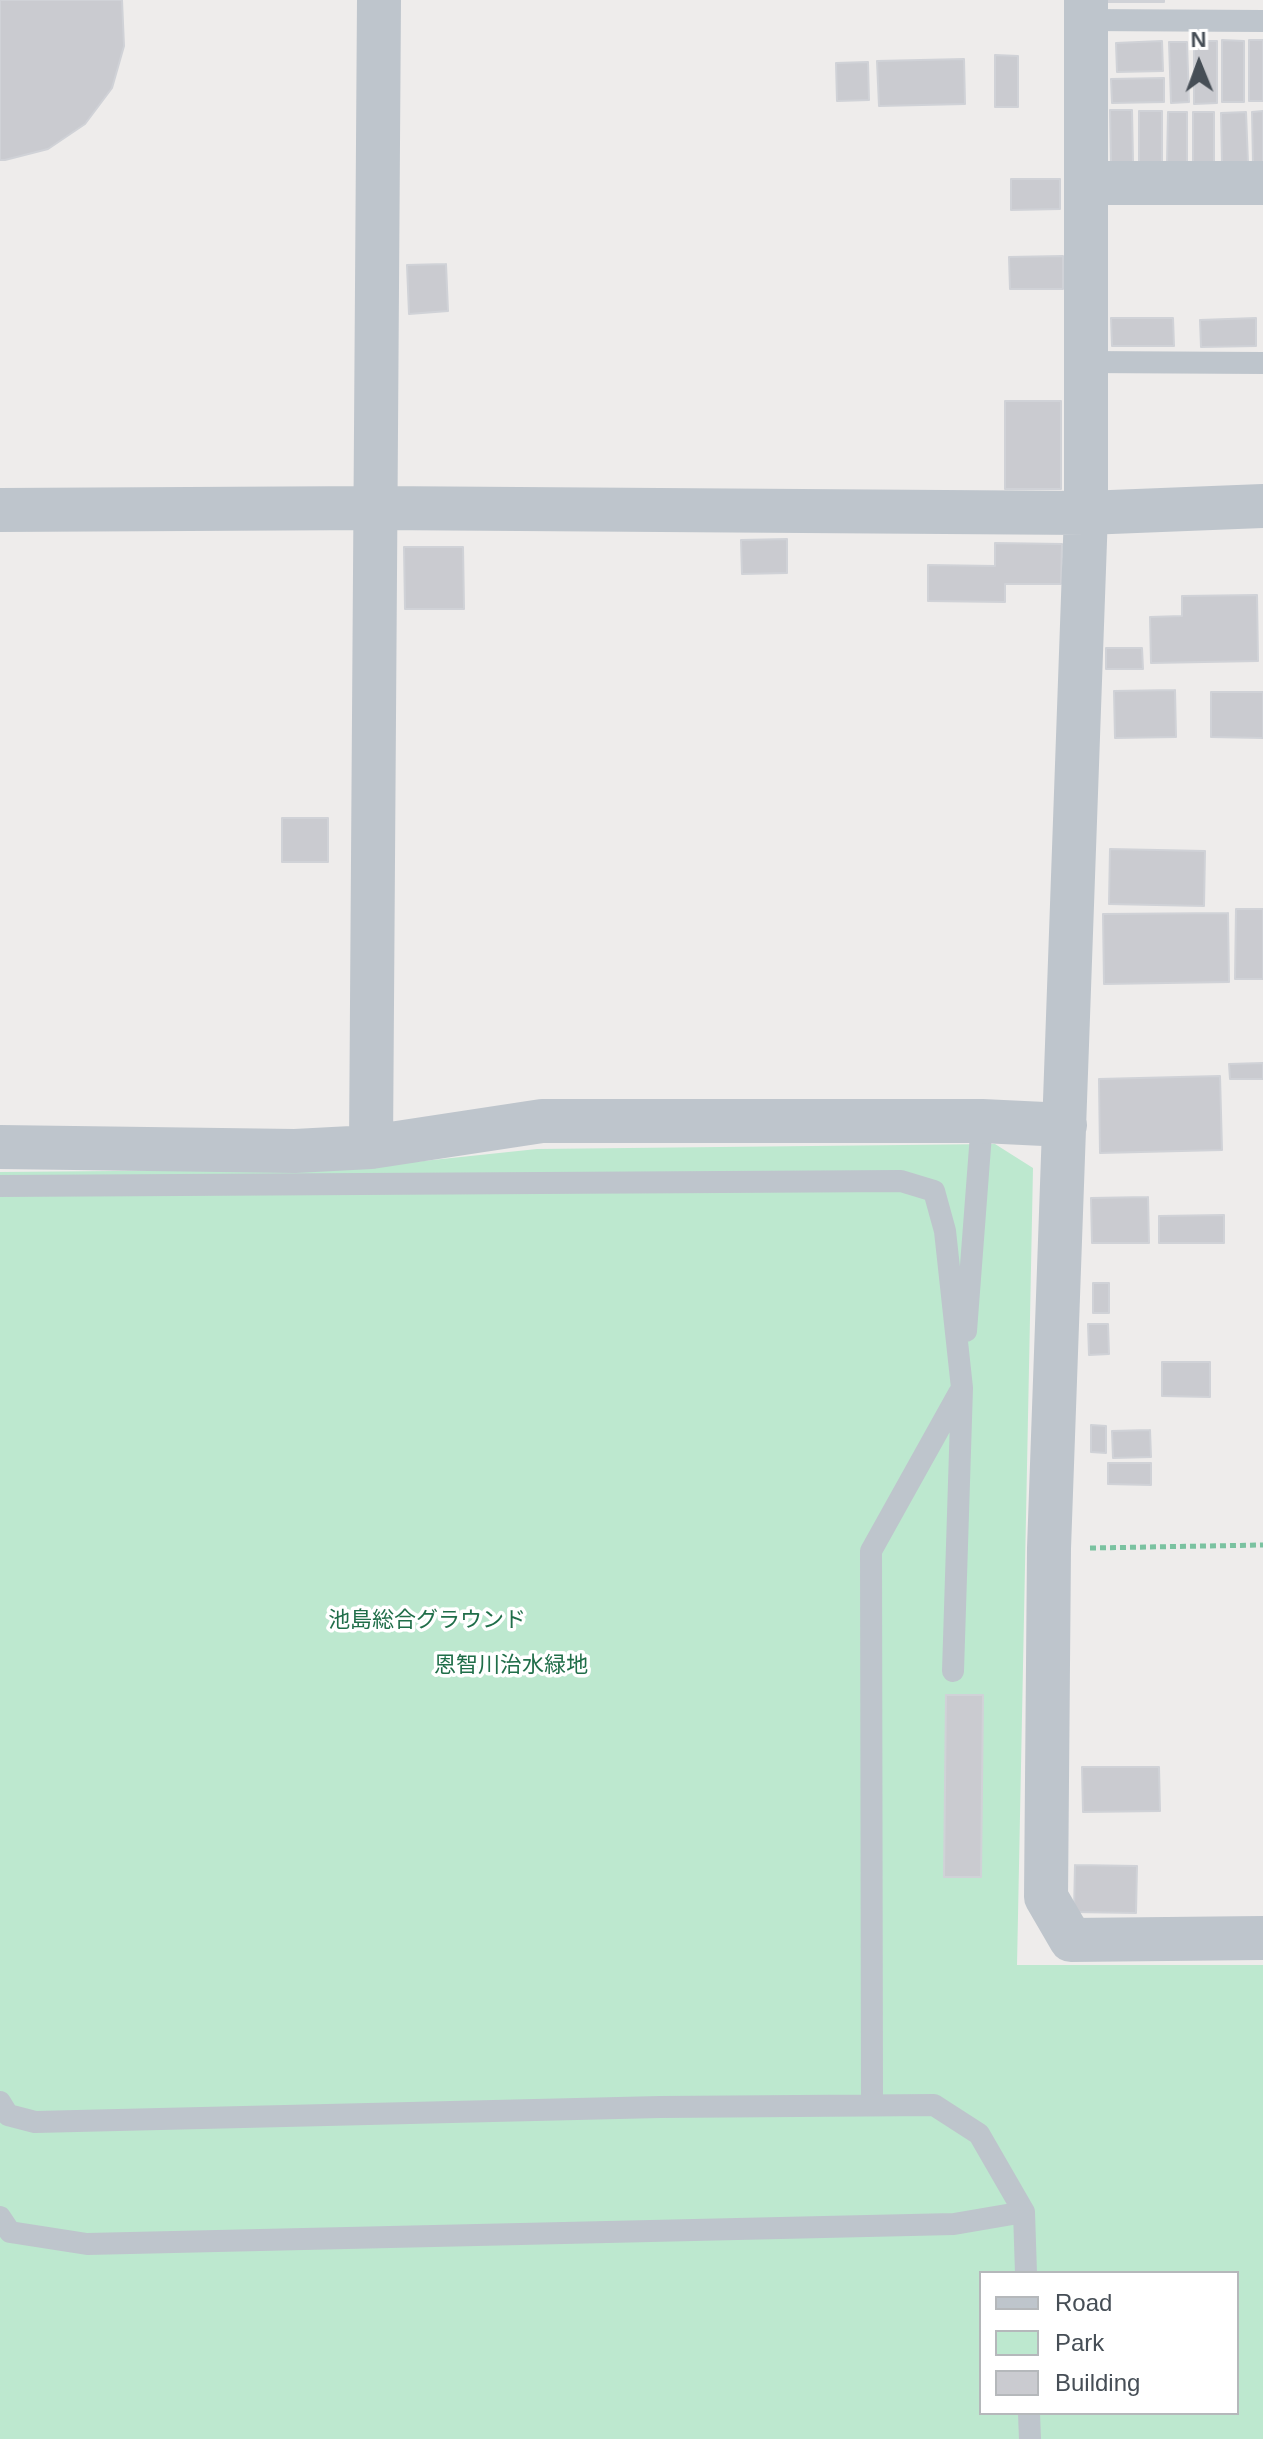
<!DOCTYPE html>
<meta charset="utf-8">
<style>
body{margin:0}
#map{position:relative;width:1263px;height:2439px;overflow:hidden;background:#eeeceb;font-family:Arial,sans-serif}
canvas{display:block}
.legend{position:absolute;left:979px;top:2271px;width:260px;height:144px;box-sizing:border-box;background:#fff;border:2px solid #b5b8bb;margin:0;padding:10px 14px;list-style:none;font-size:24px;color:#464e56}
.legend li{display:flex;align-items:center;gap:16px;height:40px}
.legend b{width:40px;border:2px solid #b5b8bb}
.north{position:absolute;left:1159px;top:24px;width:80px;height:80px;-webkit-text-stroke:6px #fff;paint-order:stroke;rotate:359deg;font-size:22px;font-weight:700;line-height:32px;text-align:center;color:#464e56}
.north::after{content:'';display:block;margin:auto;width:28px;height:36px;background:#464e56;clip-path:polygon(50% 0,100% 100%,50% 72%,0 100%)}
</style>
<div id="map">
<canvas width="1263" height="2439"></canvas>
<ul class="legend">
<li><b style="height:10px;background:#bec5cc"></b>Road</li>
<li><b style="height:22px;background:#bde8cf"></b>Park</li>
<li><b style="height:22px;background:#cacbd0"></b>Building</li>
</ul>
<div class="north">N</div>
</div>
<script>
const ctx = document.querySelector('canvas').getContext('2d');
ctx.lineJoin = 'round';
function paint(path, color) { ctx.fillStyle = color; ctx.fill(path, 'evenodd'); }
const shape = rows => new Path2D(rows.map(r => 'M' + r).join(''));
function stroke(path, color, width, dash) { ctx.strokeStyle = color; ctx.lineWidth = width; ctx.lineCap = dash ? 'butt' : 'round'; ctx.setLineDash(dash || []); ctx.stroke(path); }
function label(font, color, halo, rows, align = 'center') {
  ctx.font = font + ' Arial,"Noto Sans JP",sans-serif'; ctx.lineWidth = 7; ctx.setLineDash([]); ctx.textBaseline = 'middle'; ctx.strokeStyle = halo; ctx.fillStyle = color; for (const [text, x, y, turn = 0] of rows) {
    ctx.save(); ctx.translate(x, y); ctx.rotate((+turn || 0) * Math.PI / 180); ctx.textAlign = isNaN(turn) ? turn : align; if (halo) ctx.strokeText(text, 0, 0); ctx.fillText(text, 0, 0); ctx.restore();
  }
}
paint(shape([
 [995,1144,1033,1168,1017,1965,1263,1965,1263,2439,0,2439,0,1172,347,1169,537,1149],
 [981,2273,1237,2273,1237,2413,981,2413]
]), '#bde8cf');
const building = shape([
 [0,0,122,0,124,46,112,88,85,124,48,149,5,160,0,160,0,0],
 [1108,0,1164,0,1164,2,1108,2,1108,0],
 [1222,40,1244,41,1244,102,1222,102,1222,40],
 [1249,40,1263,40,1263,101,1249,101,1249,40],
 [1162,41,1163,71,1117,72,1116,43,1162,41],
 [1194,41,1217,41,1217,103,1194,104,1194,41],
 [1169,42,1187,42,1189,102,1171,103,1169,42],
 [995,55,1018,56,1018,107,995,107,995,55],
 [964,59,965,104,879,106,877,61,964,59],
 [868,62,869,100,837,101,836,63,868,62],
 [1164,78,1164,102,1112,103,1111,79,1164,78],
 [1110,110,1132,110,1133,162,1111,162,1110,110],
 [1139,111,1162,111,1162,162,1139,162,1139,111],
 [1263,111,1263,163,1253,163,1252,112,1263,111],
 [1168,112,1187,112,1187,164,1167,164,1168,112],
 [1193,112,1214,112,1214,167,1193,167,1193,112],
 [1246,112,1248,163,1222,163,1221,113,1246,112],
 [1011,179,1060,179,1060,209,1011,210,1011,179],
 [1063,256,1063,289,1010,289,1009,257,1063,256],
 [446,264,448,311,409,314,407,265,446,264],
 [1111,318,1173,318,1174,346,1112,346,1111,318],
 [1256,318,1256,346,1201,347,1200,320,1256,318],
 [1005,401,1061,401,1061,489,1005,489,1005,401],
 [787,539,787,573,742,574,741,540,787,539],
 [995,543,1062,544,1061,584,1005,584,1005,602,928,601,928,565,995,566,995,543],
 [404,547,463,547,464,609,405,609,404,547],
 [1257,595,1258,661,1151,663,1150,617,1182,616,1182,596,1257,595],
 [1106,648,1142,648,1143,669,1106,669,1106,648],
 [1175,690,1176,737,1115,738,1114,691,1175,690],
 [1211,692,1263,692,1263,738,1211,737,1211,692],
 [282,818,328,818,328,862,282,862,282,818],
 [1110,849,1205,851,1204,906,1109,904,1110,849],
 [1236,909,1263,909,1263,979,1235,979,1236,909],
 [1228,913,1229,982,1104,984,1103,914,1228,913],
 [1263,1063,1263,1079,1230,1079,1229,1064,1263,1063],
 [1220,1076,1222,1150,1100,1153,1099,1079,1220,1076],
 [1148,1197,1149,1243,1092,1243,1091,1198,1148,1197],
 [1224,1215,1224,1243,1159,1243,1159,1216,1224,1215],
 [1093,1283,1109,1283,1109,1313,1093,1313,1093,1283],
 [1088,1324,1108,1324,1109,1354,1089,1355,1088,1324],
 [1162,1362,1210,1362,1210,1397,1162,1396,1162,1362],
 [1091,1425,1106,1426,1106,1453,1091,1452,1091,1425],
 [1150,1430,1151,1457,1113,1458,1112,1431,1150,1430],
 [1108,1463,1151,1463,1151,1485,1108,1484,1108,1463],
 [946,1695,983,1695,981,1877,944,1877,946,1695],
 [1082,1767,1159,1767,1160,1811,1083,1812,1082,1767],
 [1075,1865,1137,1866,1136,1913,1074,1912,1075,1865]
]);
paint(building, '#cacbd0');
stroke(building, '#d0d2d7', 2);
stroke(shape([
 [1090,1548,1263,1545]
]), '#7ac2a0', 5, [6, 4]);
stroke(shape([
 [1086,20,1263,21],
 [1086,362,1263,363],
 [0,1186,901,1181,934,1191,945,1231,962,1388,953,1671],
 [966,1331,982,1121],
 [0,2102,8,2115,35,2122,660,2107,934,2105,979,2134,1024,2212,1026,2273],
 [872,2105,871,1551,959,1393],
 [0,2217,10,2232,87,2244,954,2224,1024,2212],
 [1029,2413,1030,2439]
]), '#bec5cc', 22);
stroke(shape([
 [1086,0,1086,513,1049,1548,1046,1897,1071,1940,1263,1938],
 [1086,183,1263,183],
 [0,510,377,508,1086,513,1263,506],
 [0,1147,295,1151,371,1147,542,1121,982,1121,1065,1125],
 [371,1147,379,0]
]), '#bec5cc', 44);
label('22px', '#206e49', '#fff', [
 ["池島総合グラウンド",427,1621],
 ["恩智川治水緑地",511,1666]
]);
</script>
